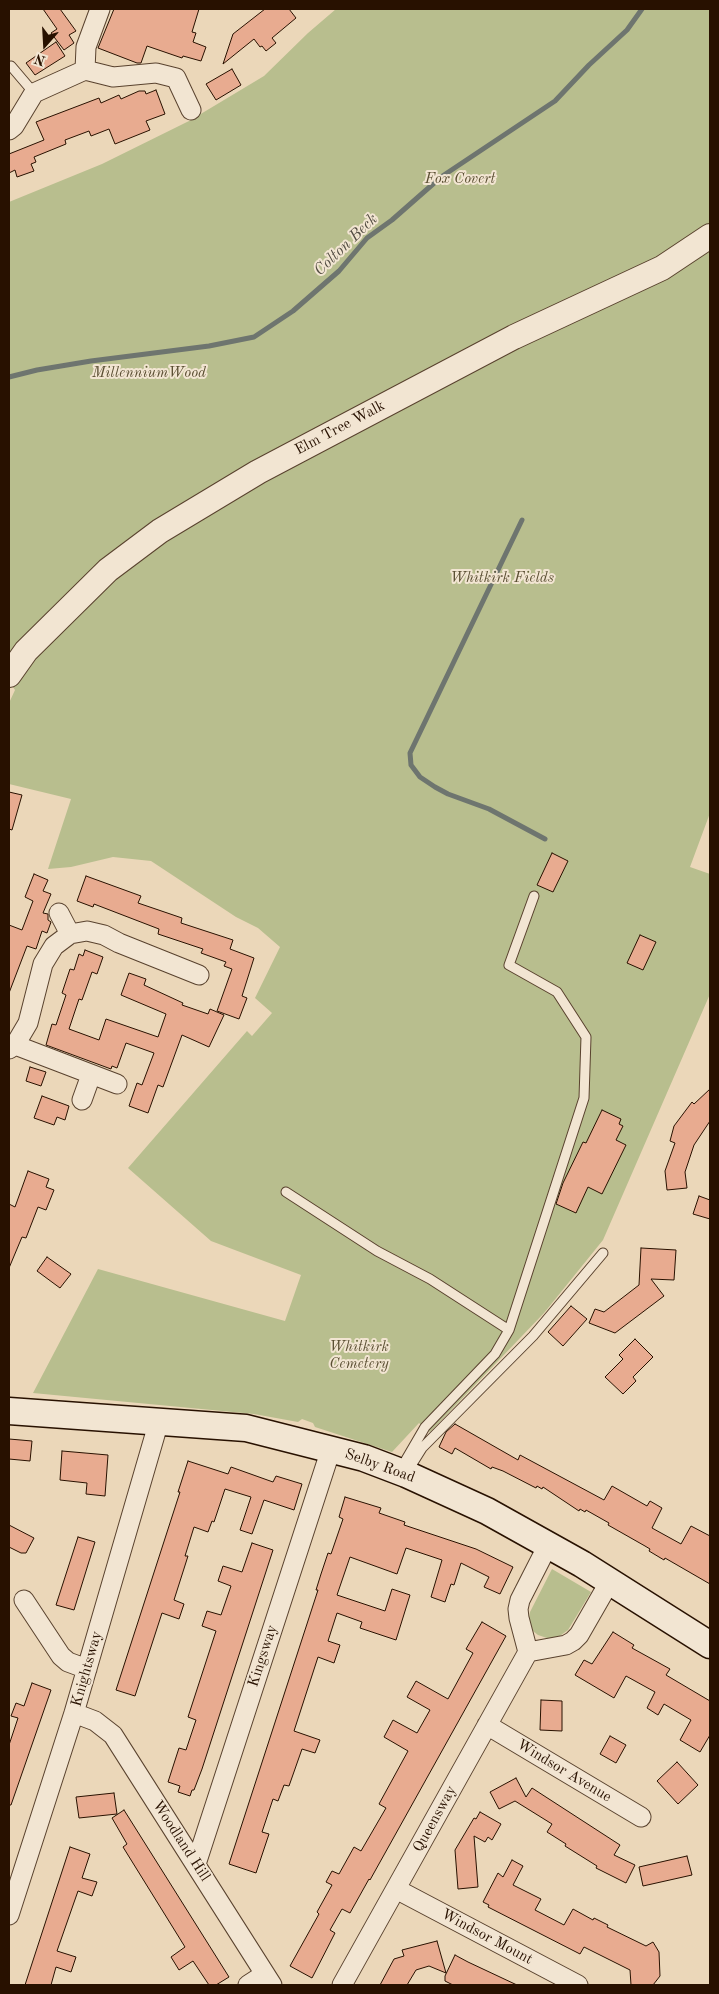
<!DOCTYPE html>
<style>
body{margin:0}
#map{position:relative;width:719px;height:1994px;overflow:hidden;background:#ebd7b9;font-family:"Old Standard TT",serif}
canvas{display:block}
.frame{position:absolute;inset:0;border:10px solid #281100;pointer-events:none}
.north{position:absolute;left:20px;top:20px;width:50px;height:50px;-webkit-text-stroke:4px #f2e5d2;paint-order:stroke;rotate:199deg;font-size:14px;font-weight:700;line-height:20px;text-align:center;color:#281100}
.north::after{content:'';display:block;margin:auto;width:18px;height:22px;background:#281100;clip-path:polygon(50% 0,100% 100%,50% 72%,0 100%)}
</style>
<div id="map">
<canvas width="719" height="1994"></canvas>
<div class="frame"></div>
<div class="north">N</div>
</div>
<script>
const ctx = document.querySelector('canvas').getContext('2d');
ctx.lineJoin = 'round';
function paint(path, color) { ctx.fillStyle = color; ctx.fill(path, 'evenodd'); }
const shape = rows => new Path2D(rows.map(r => 'M' + r).join(''));
function stroke(path, color, width, dash) { ctx.strokeStyle = color; ctx.lineWidth = width; ctx.lineCap = dash ? 'butt' : 'round'; ctx.setLineDash(dash || []); ctx.stroke(path); }
function label(font, color, halo, rows, align = 'center') {
  ctx.font = font + ' "Old Standard TT",serif'; ctx.lineWidth = 4; ctx.setLineDash([]); ctx.textBaseline = 'middle'; ctx.strokeStyle = halo; ctx.fillStyle = color; for (const [text, x, y, turn = 0] of rows) {
    ctx.save(); ctx.translate(x, y); ctx.rotate((+turn || 0) * Math.PI / 180); ctx.textAlign = isNaN(turn) ? turn : align; if (halo) ctx.strokeText(text, 0, 0); ctx.fillText(text, 0, 0); ctx.restore();
  }
}
paint(shape([
 [336,9,710,9,710,813,690,867,710,874,710,994,603,1240,544,1313,430,1432,419,1423,392,1452,315,1427,313,1423,302,1419,298,1422,254,1414,33,1393,98,1269,285,1321,301,1275,211,1241,128,1168,247,1031,252,1036,272,1013,255,998,280,947,258,928,236,917,151,861,113,857,71,867,48,869,71,799,9,784,9,703,15,690,9,681,9,202,102,164,189,121,264,76,308,33],
 [552,1569,591,1592,568,1630,557,1638,550,1639,538,1635,533,1631,529,1618,530,1612]
]), '#b8be8e');
stroke(shape([
 [9,377,37,370,91,361,209,346,254,337,293,311,339,271,367,238,392,220,441,177,555,101,589,65,627,30,642,9],
 [522,520,410,753,411,765,420,777,435,787,448,794,489,809,545,839]
]), '#6e756f', 5);
const building = shape([
 [43,9,60,9,76,31,69,35,74,43,64,50,51,33,57,29,43,9],
 [114,9,199,9,192,32,196,33,193,42,206,47,201,61,183,56,182,58,147,46,141,63,137,63,98,48,114,9],
 [265,9,289,9,296,18,272,38,276,43,266,51,262,46,260,47,254,39,223,64,233,34,265,9],
 [56,42,65,56,35,75,26,63,56,42],
 [232,69,241,85,216,100,206,84,232,69],
 [156,90,165,114,146,121,150,130,115,144,109,129,91,136,89,131,65,140,66,144,34,157,36,162,31,164,34,171,17,177,15,170,9,173,9,154,44,140,36,122,99,98,101,103,119,95,121,99,139,91,145,91,146,94,156,90],
 [9,792,22,795,12,830,9,829,9,792],
 [552,853,568,861,553,892,537,885,552,853],
 [34,874,48,880,43,891,51,894,43,913,48,914,48,920,51,922,47,933,42,931,36,949,27,946,9,993,9,925,22,930,33,901,25,897,34,874],
 [86,876,141,896,138,903,182,918,181,923,233,940,230,949,254,958,242,996,247,998,239,1019,217,1011,232,969,224,966,226,962,201,953,203,949,158,934,159,929,94,904,93,907,77,901,86,876],
 [640,935,656,942,643,970,627,963,640,935],
 [85,950,103,957,97,974,92,972,82,1000,79,999,69,1029,99,1040,106,1019,158,1037,166,1014,121,995,129,973,146,979,144,985,183,1003,182,1005,208,1014,210,1009,224,1015,209,1047,182,1035,163,1087,158,1085,148,1113,129,1106,137,1083,142,1085,154,1053,126,1043,117,1068,112,1066,111,1069,46,1045,52,1024,56,1025,66,995,62,993,70,969,74,970,79,954,83,956,85,950],
 [30,1067,46,1072,41,1086,26,1081,30,1067],
 [710,1089,710,1121,694,1145,685,1172,687,1188,667,1190,665,1171,675,1143,670,1141,674,1126,692,1102,694,1104,710,1089],
 [42,1096,69,1106,65,1120,57,1117,54,1125,34,1118,42,1096],
 [602,1110,621,1119,619,1124,623,1126,616,1140,626,1145,602,1194,588,1187,576,1213,556,1204,563,1183,583,1142,586,1143,602,1110],
 [28,1171,49,1179,46,1187,54,1190,46,1210,38,1207,26,1238,22,1237,9,1268,9,1204,15,1207,28,1171],
 [699,1196,710,1200,710,1219,693,1214,699,1196],
 [641,1248,676,1250,674,1280,651,1279,664,1296,615,1333,589,1323,595,1309,604,1312,639,1285,641,1248],
 [47,1257,71,1274,60,1288,37,1271,47,1257],
 [571,1306,587,1319,563,1346,548,1332,571,1306],
 [635,1339,653,1357,633,1377,636,1381,623,1394,605,1377,623,1359,619,1355,635,1339],
 [455,1424,518,1460,520,1455,604,1500,612,1486,647,1506,650,1501,662,1508,652,1528,681,1544,691,1526,710,1536,710,1584,665,1558,664,1560,649,1551,650,1549,645,1546,608,1525,609,1523,586,1510,585,1512,580,1509,579,1511,543,1487,542,1489,537,1486,536,1488,503,1471,492,1467,491,1469,455,1448,452,1454,439,1447,446,1432,455,1424],
 [9,1439,32,1441,30,1461,9,1459,9,1439],
 [62,1451,108,1455,105,1496,86,1494,87,1483,60,1480,62,1451],
 [188,1461,228,1474,231,1467,273,1482,276,1476,302,1484,294,1510,264,1500,252,1534,240,1530,251,1497,225,1489,214,1522,212,1521,208,1532,194,1527,185,1556,188,1556,174,1600,184,1604,179,1619,162,1613,135,1696,116,1690,180,1492,178,1492,188,1461],
 [345,1497,381,1508,379,1513,405,1522,404,1525,476,1549,513,1567,500,1594,484,1587,489,1577,461,1563,454,1585,451,1584,445,1602,431,1597,442,1560,406,1548,397,1574,350,1557,337,1595,385,1611,392,1589,410,1595,396,1640,360,1628,362,1622,337,1613,328,1641,340,1645,334,1663,318,1657,294,1731,320,1740,315,1753,302,1749,289,1786,284,1785,278,1801,273,1799,262,1832,269,1834,256,1873,229,1864,318,1590,316,1590,321,1574,328,1553,331,1554,343,1519,339,1517,345,1497],
 [9,1525,34,1538,26,1553,21,1553,9,1547,9,1525],
 [78,1537,95,1542,74,1610,56,1605,78,1537],
 [252,1543,273,1550,202,1769,194,1790,192,1790,190,1796,178,1792,180,1786,168,1782,179,1748,186,1750,196,1720,188,1717,216,1631,202,1626,207,1611,221,1615,231,1586,218,1581,223,1566,242,1572,252,1543],
 [482,1622,506,1636,370,1880,369,1879,350,1913,342,1909,330,1930,335,1933,312,1978,290,1966,319,1914,317,1912,332,1885,326,1882,332,1871,339,1874,354,1847,361,1851,386,1808,379,1804,408,1751,384,1737,393,1720,417,1733,430,1710,407,1697,416,1681,448,1699,473,1653,466,1649,482,1622],
 [613,1632,634,1645,632,1648,670,1669,666,1675,710,1701,710,1735,700,1752,680,1740,691,1720,664,1704,658,1715,647,1708,655,1692,626,1676,614,1698,575,1675,584,1660,592,1664,613,1632],
 [32,1683,51,1690,11,1805,9,1805,9,1745,18,1718,11,1716,16,1703,24,1706,32,1683],
 [541,1700,562,1701,562,1731,540,1730,541,1700],
 [610,1736,626,1745,616,1763,600,1754,610,1736],
 [677,1762,698,1785,678,1804,657,1781,677,1762],
 [516,1778,526,1797,532,1788,620,1845,614,1855,635,1865,626,1883,596,1868,597,1866,565,1846,566,1844,547,1832,552,1824,515,1801,499,1809,490,1792,516,1778],
 [114,1793,117,1814,79,1818,76,1797,114,1793],
 [124,1810,229,1977,216,1985,209,1985,193,1961,179,1970,171,1957,185,1947,123,1847,127,1844,112,1818,124,1810],
 [480,1812,501,1824,492,1840,488,1837,485,1842,474,1836,478,1887,458,1889,455,1850,474,1818,476,1819,480,1812],
 [70,1847,90,1854,82,1878,97,1882,92,1896,78,1891,57,1951,76,1957,71,1972,56,1967,51,1985,25,1985,70,1847],
 [687,1856,692,1875,643,1886,639,1867,687,1856],
 [512,1860,523,1866,513,1885,541,1899,535,1910,564,1925,573,1909,593,1920,594,1918,608,1925,607,1927,646,1946,653,1942,659,1952,660,1976,653,1985,631,1985,630,1970,584,1947,580,1954,488,1907,489,1905,483,1902,498,1873,503,1877,512,1860],
 [437,1941,446,1973,429,1966,416,1970,407,1985,380,1985,394,1959,404,1956,402,1950,437,1941],
 [455,1955,468,1962,517,1985,453,1985,445,1981,445,1976,455,1955]
]);
paint(building, '#e8ab90');
stroke(building, '#281100', 1);
const service = shape([
 [11,66,34,93],
 [286,1192,377,1251,430,1279,509,1330],
 [400,1470,425,1427,495,1354,509,1330,584,1098,586,1037,557,992,509,965,534,896],
 [407,1472,422,1448,533,1336,603,1253]
]);
const minor = shape([
 [85,70,86,47,100,9],
 [9,130,14,126,34,93,85,70,113,77,156,73,176,78,191,110],
 [59,913,70,934],
 [15,1045,117,1084],
 [9,1049,15,1045,28,1023,43,964,54,946,70,934,87,931,104,935,119,943,199,975],
 [82,1100,91,1075],
 [24,1600,61,1656,68,1662,87,1669],
 [528,1652,566,1645,573,1641,579,1635,610,1581],
 [74,1713,95,1721,113,1735,272,1985],
 [487,1725,641,1817],
 [196,1864,331,1449],
 [396,1889,578,1985],
 [9,1915,74,1713,159,1421],
 [248,1985,265,1974],
 [342,1985,528,1652,519,1618,518,1609,520,1600,548,1545]
]);
const tertiary = shape([
 [9,675,26,651,108,570,160,531,258,472,514,337,662,268,710,236]
]);
const secondary = shape([
 [9,1411,246,1428,364,1458,406,1474,487,1511,582,1564,710,1645]
]);
stroke(service, '#59422e', 11);
stroke(minor, '#59422e', 21);
stroke(tertiary, '#59422e', 26);
stroke(secondary, '#281100', 29);
stroke(service, '#f2e5d2', 9);
stroke(minor, '#f2e5d2', 19);
stroke(tertiary, '#f2e5d2', 24);
stroke(secondary, '#f2e5d2', 26);
label('italic 15px', '#5a4e32', '#f2e5d2', [
 ["Fox Covert",460,179],
 ["MillenniumWood",149,373],
 ["Whitkirk Fields",502,578],
 ["Whitkirk",359,1347],
 ["Cemetery",359,1364]
]);
label('15px', '#281100', '#f2e5d2', [
 ["Elm Tree Walk",340,428,-28],
 ["Selby Road",380,1466,20],
 ["Kingsway",263,1656,-72],
 ["Knightsway",87,1669,-74],
 ["Windsor Avenue",564,1771,31],
 ["Queensway",435,1819,-61],
 ["Woodland Hill",181,1841,57],
 ["Windsor Mount",487,1937,28]
]);
label('italic 16px', '#514b41', '#f2e5d2', [
 ["Colton Beck",346,245,-44]
]);
</script>
